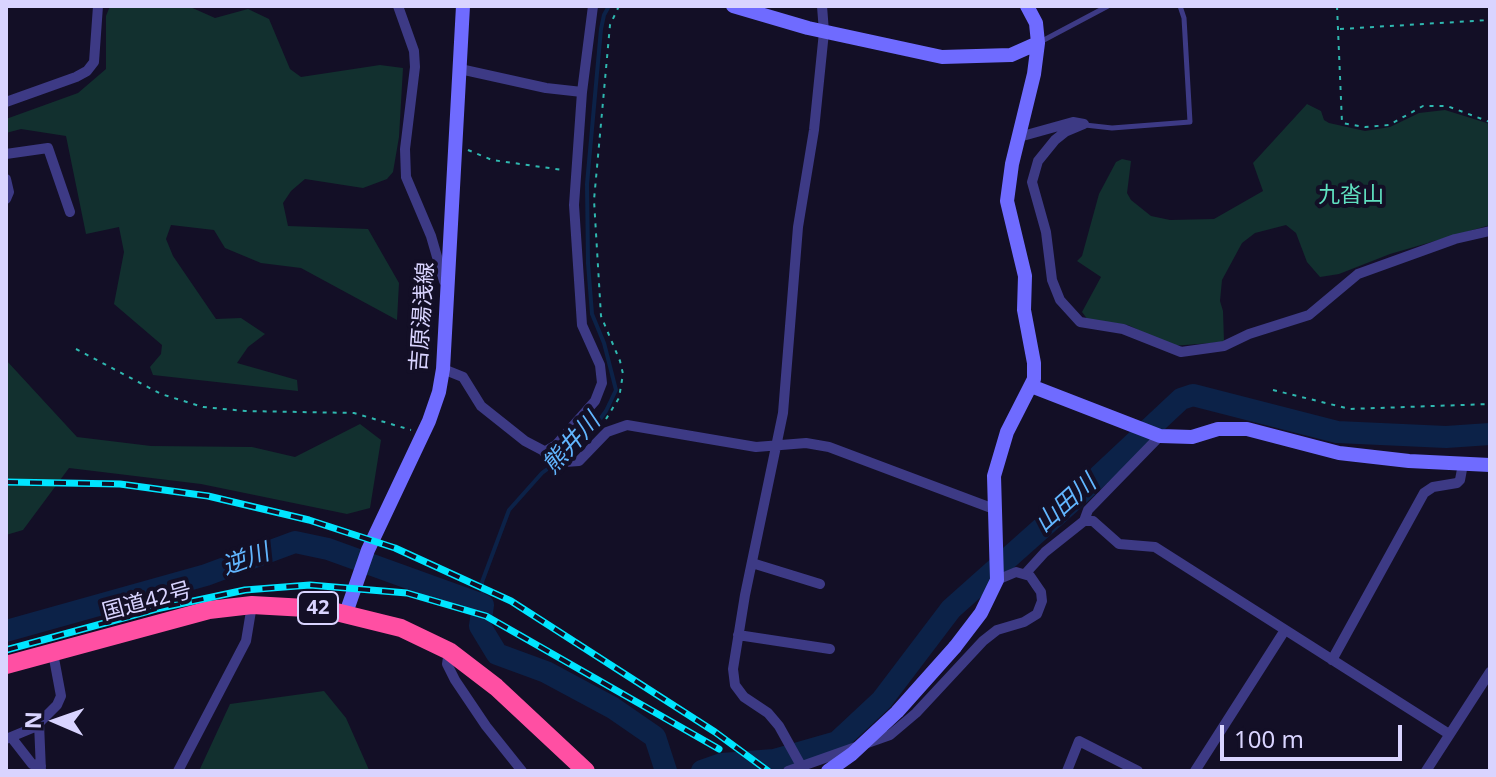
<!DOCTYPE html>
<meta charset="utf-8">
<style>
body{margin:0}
#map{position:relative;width:1496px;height:777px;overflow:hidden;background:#130f26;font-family:"Noto Sans",sans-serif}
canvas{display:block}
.frame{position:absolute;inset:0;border:8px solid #d9d4ff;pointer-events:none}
.north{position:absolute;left:16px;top:681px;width:80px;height:80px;-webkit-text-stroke:6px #130f26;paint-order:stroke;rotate:272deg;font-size:22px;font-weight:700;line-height:32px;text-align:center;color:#d9d4ff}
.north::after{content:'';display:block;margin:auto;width:28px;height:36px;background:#d9d4ff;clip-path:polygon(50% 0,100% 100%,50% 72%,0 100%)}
.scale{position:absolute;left:1220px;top:725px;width:182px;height:36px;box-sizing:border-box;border:4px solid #d9d4ff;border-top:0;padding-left:10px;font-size:24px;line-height:28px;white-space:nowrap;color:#d9d4ff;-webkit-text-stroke:6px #130f26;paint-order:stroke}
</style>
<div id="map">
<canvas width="1496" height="777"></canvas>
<div class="frame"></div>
<div class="north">N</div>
<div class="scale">100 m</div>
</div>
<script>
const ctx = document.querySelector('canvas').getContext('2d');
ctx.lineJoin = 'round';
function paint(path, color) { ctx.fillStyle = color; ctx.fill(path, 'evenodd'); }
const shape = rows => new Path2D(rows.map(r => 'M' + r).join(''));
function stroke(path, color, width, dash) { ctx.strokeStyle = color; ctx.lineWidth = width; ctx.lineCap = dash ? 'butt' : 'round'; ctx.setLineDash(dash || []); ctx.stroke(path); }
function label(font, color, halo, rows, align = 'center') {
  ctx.font = font + ' "Noto Sans","Noto Sans JP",sans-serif'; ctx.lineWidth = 8; ctx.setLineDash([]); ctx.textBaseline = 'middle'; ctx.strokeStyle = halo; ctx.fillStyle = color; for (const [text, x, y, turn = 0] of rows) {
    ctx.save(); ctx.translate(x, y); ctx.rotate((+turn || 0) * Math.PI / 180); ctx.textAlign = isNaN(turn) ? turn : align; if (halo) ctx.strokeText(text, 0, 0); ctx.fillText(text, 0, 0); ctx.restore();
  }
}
paint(shape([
 [110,6,188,6,215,18,248,9,269,19,290,69,301,77,380,65,403,68,399,137,393,172,387,179,363,188,305,179,291,191,283,203,288,226,368,229,399,283,397,320,301,268,261,263,225,248,214,230,171,225,166,239,173,256,216,319,241,318,265,334,248,347,237,363,297,380,298,391,153,375,150,367,161,354,162,345,114,304,124,252,119,227,86,234,66,136,21,129,6,133,6,119,78,93,106,69,106,16],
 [1307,104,1321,111,1324,120,1329,123,1365,131,1390,127,1419,113,1445,110,1490,124,1490,225,1390,254,1339,274,1320,277,1307,262,1296,233,1286,225,1255,233,1242,243,1222,280,1220,301,1223,311,1224,342,1172,346,1128,325,1088,320,1082,312,1101,277,1077,261,1082,256,1099,194,1116,162,1122,159,1131,161,1127,193,1131,200,1151,216,1170,220,1214,219,1263,191,1253,163],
 [6,360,77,437,151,446,252,447,295,457,360,424,381,440,370,508,347,514,201,484,69,468,23,530,6,535],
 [324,691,346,718,369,770,463,771,199,771,230,704]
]), '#12302f');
stroke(shape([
 [483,605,482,582,509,510,542,473,573,450,592,430,606,411,616,390,604,343,592,314,588,263,587,184,601,29,604,15,609,6]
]), '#0c2248', 4);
stroke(shape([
 [6,631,206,575,295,542,328,549,483,605,480,626,497,654,546,672,613,708,655,737,666,771],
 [702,771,722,764,774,760,837,742,882,700,951,609,1070,503,1181,399,1193,395,1337,432,1446,437,1490,434]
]), '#0c2248', 22);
stroke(shape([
 [1337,6,1342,123,1365,127,1389,125,1423,106,1447,106,1490,122],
 [1340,29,1490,20],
 [468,150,492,160,563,170],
 [76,349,161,394,203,407,245,411,354,413,411,430],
 [1273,390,1350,409,1490,404],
 [606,419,619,398,623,374,620,361,601,316,594,200,610,25,619,6]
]), '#2fb8b0', 2, [4, 6]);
stroke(shape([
 [1042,41,1108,6],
 [1085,125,1112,128,1190,122,1184,18,1180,6]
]), '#3d3a85', 5);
stroke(shape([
 [398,6,414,51,415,67,405,149,406,177,431,236,444,281],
 [460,69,546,88,582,92],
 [6,102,76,77,87,71,94,62,98,6],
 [1019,137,1073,122,1084,124,1065,132,1055,140,1038,161,1032,182,1046,232,1052,280,1060,300,1080,322,1123,329,1181,352,1224,346,1249,334,1309,315,1358,274,1455,239,1490,231],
 [6,154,48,148,70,212],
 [6,179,9,192,6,199],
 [443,369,463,377,481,406,525,441,565,462,579,461,607,432,627,425,756,447,806,443,829,447,994,509],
 [544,452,556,445,595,401,602,383,600,365,582,325,574,205,582,92,593,6],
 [1084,521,1088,510,1160,436],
 [752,563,820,584],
 [1025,574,1045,552,1084,521,1093,521,1119,544,1155,547,1449,734],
 [738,635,830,649],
 [449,651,447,664,455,680,486,726,522,771],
 [1332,660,1424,493,1433,487,1457,483,1460,480,1463,464],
 [39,723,41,771],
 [11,737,32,764,41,766],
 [6,739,35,727,57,705,61,696,53,653],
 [178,771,246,641,252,605],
 [788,771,890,735,916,713,983,641,997,630,1024,622,1037,614,1042,601,1041,592,1030,576,1016,572,997,580],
 [804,771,779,726,768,713,744,697,735,685,733,669,745,595,783,413,798,227,814,130,824,32,822,6],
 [1067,771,1079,741,1138,771],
 [1195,771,1285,630],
 [1426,771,1490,672]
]), '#3d3a85', 10);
stroke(shape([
 [733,6,808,28,942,57,1011,55,1038,43],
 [1031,386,1160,436,1192,437,1218,429,1247,429,1339,453,1409,461,1490,465],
 [346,613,368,550,429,421,439,392,443,369,463,6],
 [955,647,981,613,997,580,994,476,1007,432,1034,379,1034,363,1024,310,1025,276,1007,201,1012,164,1034,74,1038,43,1036,23,1027,6]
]), '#6f6bff', 14);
stroke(shape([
 [6,665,209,610,252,605,324,609,401,628,449,651,496,687,586,771]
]), '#ff4fa3', 18);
const rail = shape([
 [6,482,120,484,208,496,309,520,395,548,511,601,715,732,768,771],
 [6,650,156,609,245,590,310,585,407,593,486,616,719,749]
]);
stroke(rail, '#00e5ff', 7);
stroke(rail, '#130f26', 4, [12]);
stroke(shape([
 [828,771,852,754,897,712,955,647]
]), '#6f6bff', 14);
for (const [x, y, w] of [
 [318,608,40]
]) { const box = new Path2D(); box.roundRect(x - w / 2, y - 16, w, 32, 6); ctx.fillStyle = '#130f26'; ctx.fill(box); stroke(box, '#d9d4ff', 2); }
label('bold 20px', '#d9d4ff', null, [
 ["42",318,608]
]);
label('22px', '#5fe0c0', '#130f26', [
 ["九沓山",1351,196]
]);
label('22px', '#d9d4ff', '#130f26', [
 ["吉原湯浅線",423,317,-86],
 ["国道42号",147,602,-15]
]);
label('italic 24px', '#62b6ff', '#130f26', [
 ["熊井川",572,444,-48],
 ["山田川",1066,504,-42],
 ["逆川",246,560,-20]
]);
</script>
